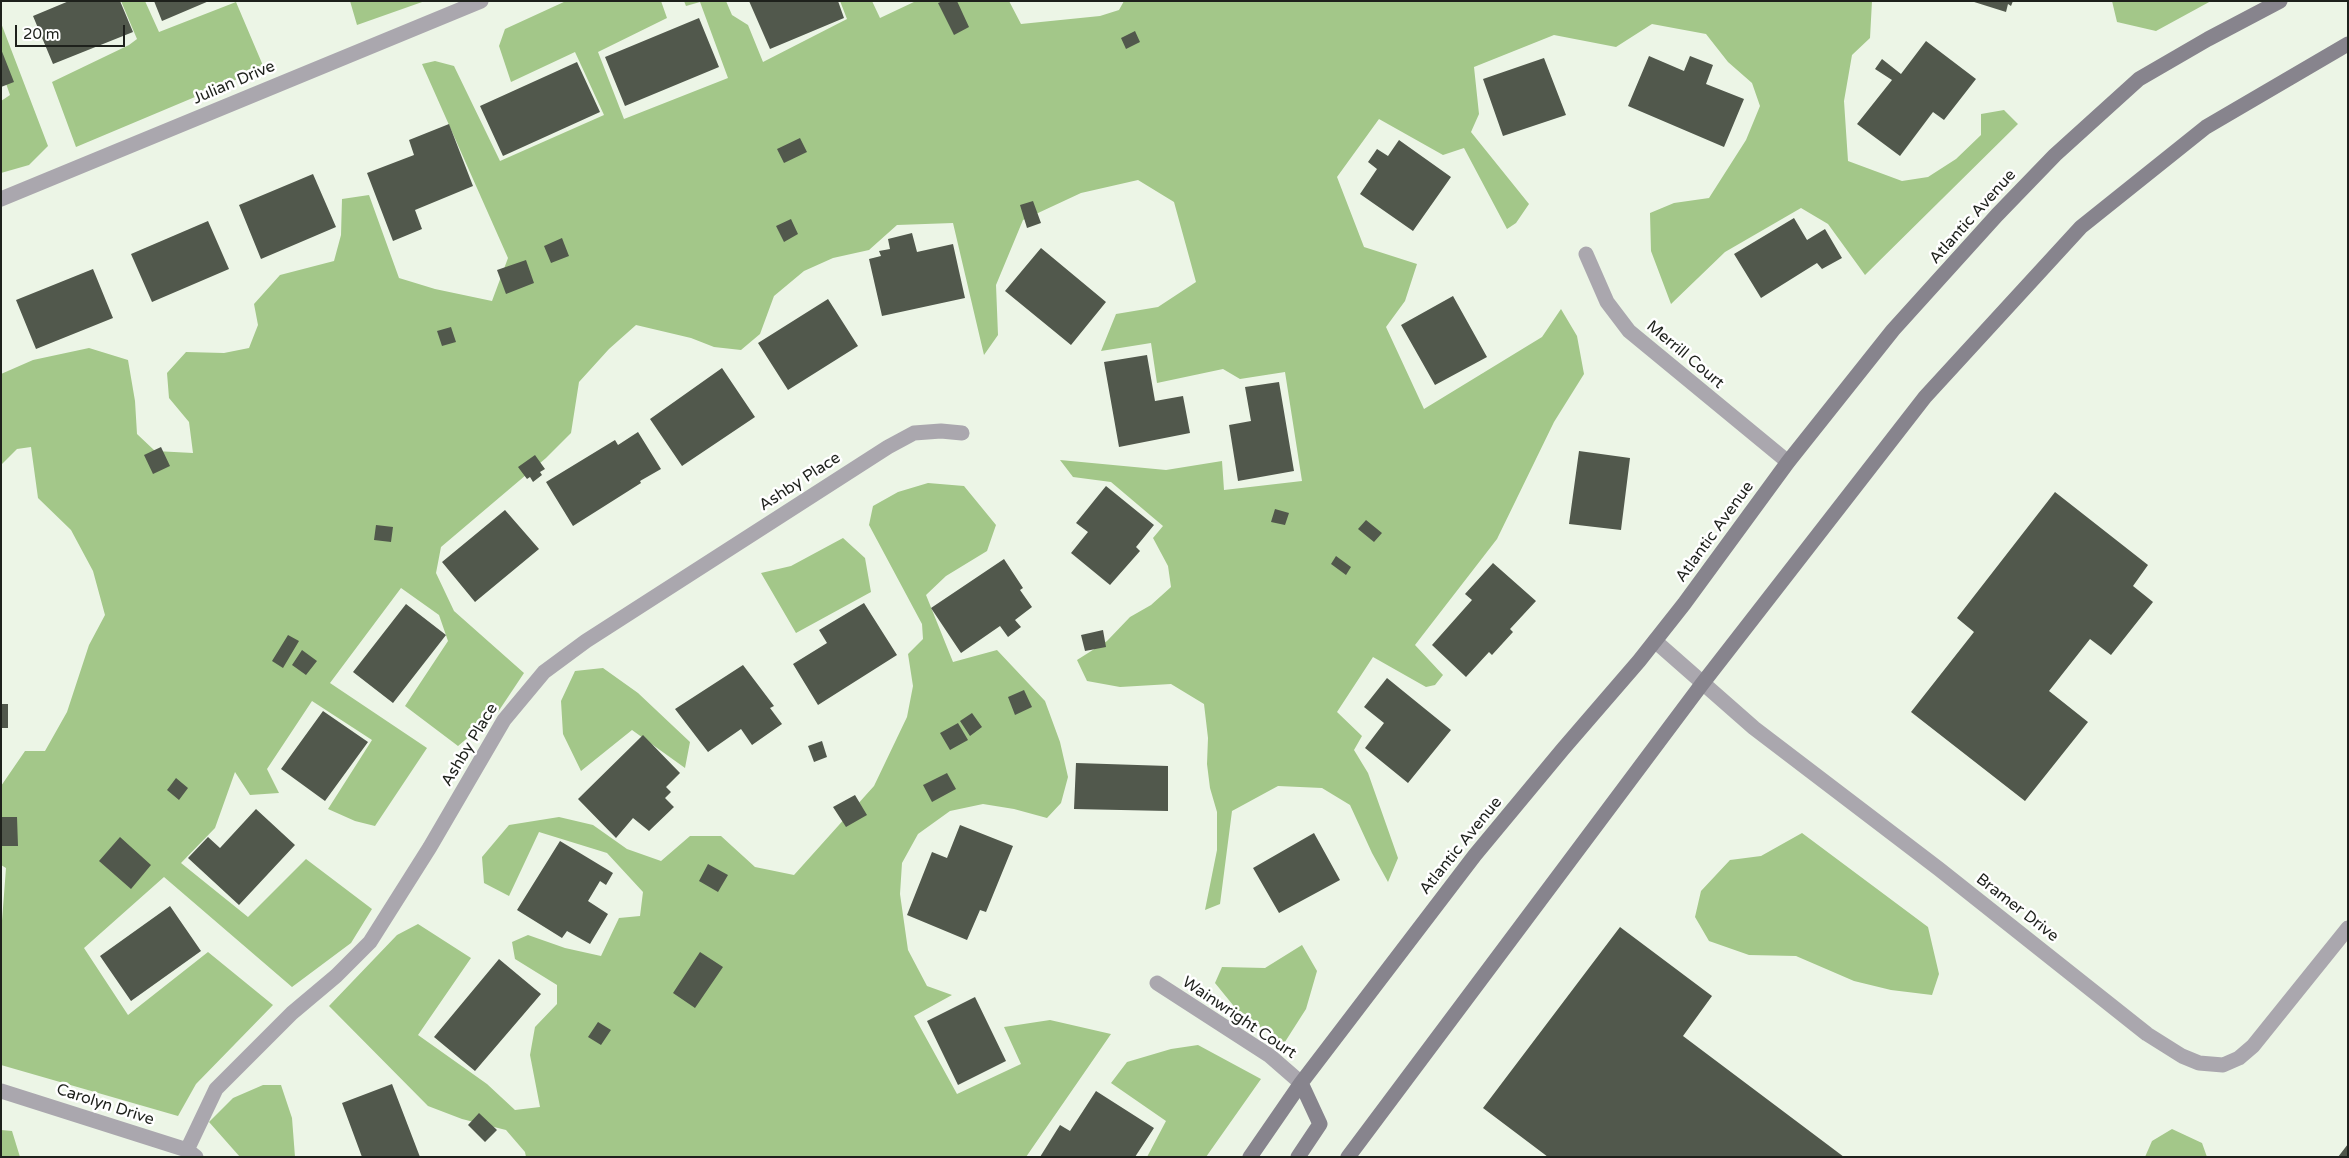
<!DOCTYPE html>
<style>
body{margin:0}
#map{position:relative;width:2349px;height:1158px;overflow:hidden;background:#ecf5e6;font-family:"Varela Round",sans-serif}
canvas{display:block}
.frame{position:absolute;inset:0;border:2px solid #1e211c;pointer-events:none}
.scale{position:absolute;left:15px;top:25px;width:110px;height:22px;box-sizing:border-box;border:2px solid #1e211c;border-top:0;padding-left:6px;font-size:15px;line-height:18px;white-space:nowrap;color:#1e211c;-webkit-text-stroke:4px #fff;paint-order:stroke}
</style>
<div id="map">
<canvas width="2349" height="1158"></canvas>
<div class="frame"></div>
<div class="scale">20 m</div>
</div>
<script>
const ctx = document.querySelector('canvas').getContext('2d');
ctx.lineJoin = 'round';
function paint(path, color) { ctx.fillStyle = color; ctx.fill(path, 'evenodd'); }
const shape = rows => new Path2D(rows.map(r => 'M' + r).join(''));
function stroke(path, color, width, dash) { ctx.strokeStyle = color; ctx.lineWidth = width; ctx.lineCap = dash ? 'butt' : 'round'; ctx.setLineDash(dash || []); ctx.stroke(path); }
function label(font, color, halo, rows, align = 'center') {
  ctx.font = font + ' "Varela Round",sans-serif'; ctx.lineWidth = 5; ctx.setLineDash([]); ctx.textBaseline = 'middle'; ctx.strokeStyle = halo; ctx.fillStyle = color; for (const [text, x, y, turn = 0] of rows) {
    ctx.save(); ctx.translate(x, y); ctx.rotate((+turn || 0) * Math.PI / 180); ctx.textAlign = isNaN(turn) ? turn : align; if (halo) ctx.strokeText(text, 0, 0); ctx.fillText(text, 0, 0); ctx.restore();
  }
}
paint(shape([
 [121,1,145,1,159,32,236,2,264,68,76,147,52,82,129,45,137,39],
 [350,1,425,1,357,25],
 [566,1,661,1,667,18,598,52,624,119,728,78,700,2,686,6,684,1,726,1,732,15,748,25,763,62,847,19,840,1,872,1,880,18,916,1,1009,1,1021,24,1100,16,1119,10,1124,1,1872,1,1870,38,1852,55,1844,101,1848,161,1902,181,1928,177,1956,159,1981,135,1981,114,2004,110,2018,124,1865,275,1828,224,1801,208,1725,252,1671,304,1651,251,1650,213,1674,203,1709,198,1746,140,1760,106,1752,83,1728,62,1706,34,1652,24,1616,47,1554,35,1474,67,1479,114,1471,132,1529,204,1516,223,1507,229,1464,148,1443,155,1379,119,1337,177,1364,247,1417,264,1405,301,1386,327,1424,409,1542,337,1561,309,1577,336,1584,374,1554,422,1497,539,1415,645,1443,675,1435,685,1426,687,1373,657,1337,712,1362,736,1354,750,1368,773,1398,858,1388,882,1372,853,1350,805,1322,788,1278,786,1232,811,1220,904,1205,910,1217,850,1217,812,1210,788,1207,764,1208,738,1204,704,1171,684,1120,687,1087,681,1077,660,1107,641,1130,617,1151,605,1171,587,1168,566,1153,538,1163,526,1111,482,1073,477,1060,460,1166,470,1222,461,1224,490,1302,481,1285,372,1240,379,1223,369,1157,383,1151,343,1101,351,1116,314,1158,307,1196,282,1174,202,1138,180,1081,193,1023,220,996,285,998,335,984,355,953,223,897,225,869,250,833,258,804,271,774,296,760,334,741,350,714,347,691,338,636,325,609,349,579,382,571,433,546,458,441,547,436,573,454,611,524,673,498,712,458,746,405,706,448,641,439,615,401,588,330,683,427,748,375,826,355,821,328,809,372,740,312,701,267,769,279,793,250,795,235,772,215,828,181,863,248,917,306,859,372,909,351,943,292,987,164,877,84,948,128,1015,208,952,273,1005,196,1084,178,1116,1,1065,1,934,6,868,1,865,1,786,25,751,45,751,67,712,89,645,105,615,93,571,71,530,38,498,31,447,17,449,1,465,1,374,33,360,89,348,128,360,135,401,137,434,155,451,193,453,189,422,169,398,167,373,186,352,224,353,249,348,258,325,254,304,280,275,334,261,341,235,342,199,369,195,399,278,435,289,492,301,508,258,422,64,435,61,454,66,500,161,604,115,575,52,511,82,499,46,505,29],
 [2112,1,2211,1,2156,31,2117,22],
 [1,23,48,146,29,165,1,173,1,101,10,95,1,69],
 [928,483,964,486,996,525,987,551,946,576,926,595,953,662,997,650,1045,701,1060,742,1068,777,1061,803,1047,818,1014,809,983,804,950,811,918,834,902,863,900,894,908,950,927,986,952,995,914,1016,957,1094,1021,1064,1004,1027,1050,1020,1111,1034,1026,1157,526,1157,525,1152,506,1130,462,1119,428,1106,329,1006,397,935,418,924,471,958,418,1035,487,1084,515,1110,540,1107,530,1055,535,1027,557,1004,557,985,515,959,512,942,528,935,565,948,601,956,619,918,640,916,643,892,607,853,539,832,509,896,484,883,482,857,509,825,559,817,593,825,627,849,661,861,690,836,721,836,755,867,794,875,874,786,907,717,913,686,908,654,923,639,922,624,869,525,873,506,898,492],
 [843,538,865,558,871,592,796,633,761,573,791,566],
 [603,668,638,693,690,742,685,768,632,730,581,771,563,734,561,701,575,671],
 [1802,833,1928,927,1939,974,1932,995,1891,990,1854,981,1796,956,1749,955,1709,941,1695,917,1701,891,1730,860,1761,856],
 [1302,945,1317,971,1306,1009,1283,1045,1237,1010,1215,983,1222,967,1265,968],
 [1198,1045,1261,1079,1206,1157,1147,1157,1166,1121,1111,1083,1127,1062,1171,1049],
 [263,1085,281,1085,292,1118,295,1157,240,1157,209,1122,233,1098],
 [2172,1129,2202,1143,2207,1157,2145,1157,2152,1141],
 [1,1130,12,1131,20,1157,1,1157]
]), '#a3c789');
paint(shape([
 [69,1,120,1,133,32,53,64,33,16],
 [154,1,209,1,162,21],
 [749,1,838,1,844,18,770,49],
 [943,1,957,1,969,27,954,35,938,3],
 [1971,1,2013,1,2011,6,2008,4,2006,12],
 [699,18,719,67,625,106,605,57],
 [1135,31,1140,42,1126,49,1121,38],
 [1926,41,1976,79,1944,120,1933,112,1900,156,1857,124,1892,80,1875,69,1882,59,1901,74],
 [1,49,14,82,1,87],
 [1649,56,1684,71,1690,56,1713,65,1706,84,1744,99,1724,147,1628,106],
 [1544,58,1566,115,1503,136,1483,79],
 [577,62,600,112,503,156,480,106],
 [449,124,473,186,415,210,422,229,393,241,367,173,414,155,409,140],
 [800,138,807,152,784,163,777,149],
 [1399,140,1451,177,1413,231,1360,194,1377,169,1368,162,1377,149,1388,156],
 [313,174,336,227,261,259,239,205],
 [1033,201,1041,223,1027,228,1020,205],
 [1794,218,1807,240,1825,229,1842,258,1822,269,1817,263,1761,298,1734,254],
 [791,219,798,234,784,242,776,226],
 [208,221,229,269,152,302,131,254],
 [912,233,917,252,953,244,965,298,882,316,869,259,881,256,879,251,890,249,888,239],
 [562,238,569,256,551,263,544,246],
 [1041,248,1106,302,1071,345,1005,291],
 [526,260,534,283,506,294,497,270],
 [93,269,113,318,36,349,16,300],
 [1453,296,1487,357,1435,385,1401,325],
 [828,299,858,346,788,390,758,343],
 [451,327,456,342,442,346,437,331],
 [1147,355,1155,401,1183,396,1190,433,1119,447,1104,362],
 [722,368,755,417,682,466,650,419],
 [1279,382,1294,471,1238,481,1229,425,1251,421,1245,387],
 [638,432,661,469,640,481,641,483,573,526,546,482,615,440,618,445],
 [161,447,170,466,153,474,144,455],
 [1579,451,1630,458,1621,530,1569,524],
 [535,455,545,469,540,472,542,475,533,482,530,477,527,479,518,467],
 [1106,486,1154,525,1136,547,1140,551,1110,585,1071,553,1088,532,1076,523],
 [2055,492,2148,565,2133,586,2153,602,2111,655,2090,639,2049,691,2088,722,2025,801,1911,712,1974,632,1957,618],
 [1275,509,1289,513,1285,525,1271,522],
 [505,510,539,549,475,602,442,562],
 [1366,520,1382,533,1374,542,1358,529],
 [376,525,393,527,391,542,374,540],
 [1336,556,1351,567,1346,575,1331,564],
 [1004,559,1023,588,1020,590,1032,607,1015,620,1021,627,1008,637,1000,626,961,653,931,608],
 [1493,563,1536,601,1510,629,1513,632,1492,655,1489,652,1466,677,1432,645,1472,600,1465,594],
 [864,603,897,655,818,705,793,664,827,643,819,630],
 [406,604,446,635,393,703,353,672],
 [1103,630,1106,647,1085,651,1081,635],
 [288,635,299,641,283,668,272,661],
 [302,650,317,661,306,675,292,665],
 [743,665,774,706,770,708,782,724,752,745,741,729,708,752,675,709],
 [1387,678,1451,730,1408,783,1365,748,1384,723,1364,707],
 [1024,690,1032,707,1015,715,1008,697],
 [1,704,8,704,8,728,1,728],
 [323,711,368,742,325,801,281,769],
 [972,713,982,727,970,736,960,721],
 [958,723,968,740,950,750,940,733],
 [643,735,680,773,666,787,671,792,665,798,674,807,649,831,633,818,616,838,578,799],
 [822,741,827,757,814,762,808,746],
 [1076,763,1168,766,1168,811,1074,809],
 [947,773,956,789,932,802,923,785],
 [176,778,188,788,179,800,167,790],
 [855,795,867,815,846,827,833,807],
 [256,809,295,845,239,905,188,858,208,837,220,848],
 [1,817,17,817,18,846,1,846],
 [960,825,1013,846,986,912,980,910,967,940,907,915,932,852,947,858],
 [1314,833,1340,880,1279,913,1253,868],
 [120,837,151,865,131,889,99,861],
 [560,841,613,873,606,885,600,881,588,901,608,914,590,944,567,931,562,938,517,910],
 [708,864,728,875,718,892,699,881],
 [170,906,201,951,131,1001,100,956],
 [1620,927,1712,996,1683,1036,1844,1157,1548,1157,1483,1108],
 [700,952,723,967,695,1008,673,993],
 [499,959,541,994,475,1071,434,1037],
 [975,997,1006,1061,958,1085,927,1021],
 [598,1022,611,1030,601,1045,588,1037],
 [392,1084,420,1157,362,1157,342,1103],
 [1096,1091,1154,1128,1135,1157,1040,1157,1060,1125,1070,1131],
 [479,1113,497,1130,485,1142,468,1125],
 [2348,1144,2348,1157,2338,1157]
]), '#51584c');
stroke(shape([
 [1,199,481,1],
 [1586,254,1607,302,1629,331,1788,462],
 [1655,641,1754,728,1939,869,2147,1034,2182,1056,2199,1063,2223,1065,2239,1058,2253,1046,2348,928],
 [1157,983,1270,1056,1301,1083],
 [1,1091,187,1150,196,1157],
 [187,1150,216,1089,292,1013,336,976,370,942,430,847,504,720,544,672,586,641,888,447,914,433,941,431,962,433]
]), '#aaa7ae', 15);
stroke(shape([
 [1250,1157,1301,1083,1475,855,1563,749,1639,661,1684,604,1788,462,1893,330,1997,215,2055,155,2139,79,2208,39,2280,1],
 [1298,1157,1320,1124,1301,1083],
 [1348,1157,1702,684,1925,397,2081,227,2206,127,2348,44]
]), '#87848d', 15);
label('16px', '#1e211c', '#fff', [
 ["Julian Drive",234,83,-23],
 ["Atlantic Avenue",1973,217,-48],
 ["Merrill Court",1685,355,40],
 ["Ashby Place",800,482,-33],
 ["Atlantic Avenue",1715,532,-54],
 ["Ashby Place",470,745,-59],
 ["Atlantic Avenue",1461,846,-51],
 ["Bramer Drive",2017,908,38],
 ["Wainwright Court",1239,1018,34],
 ["Carolyn Drive",105,1105,18]
]);
</script>
